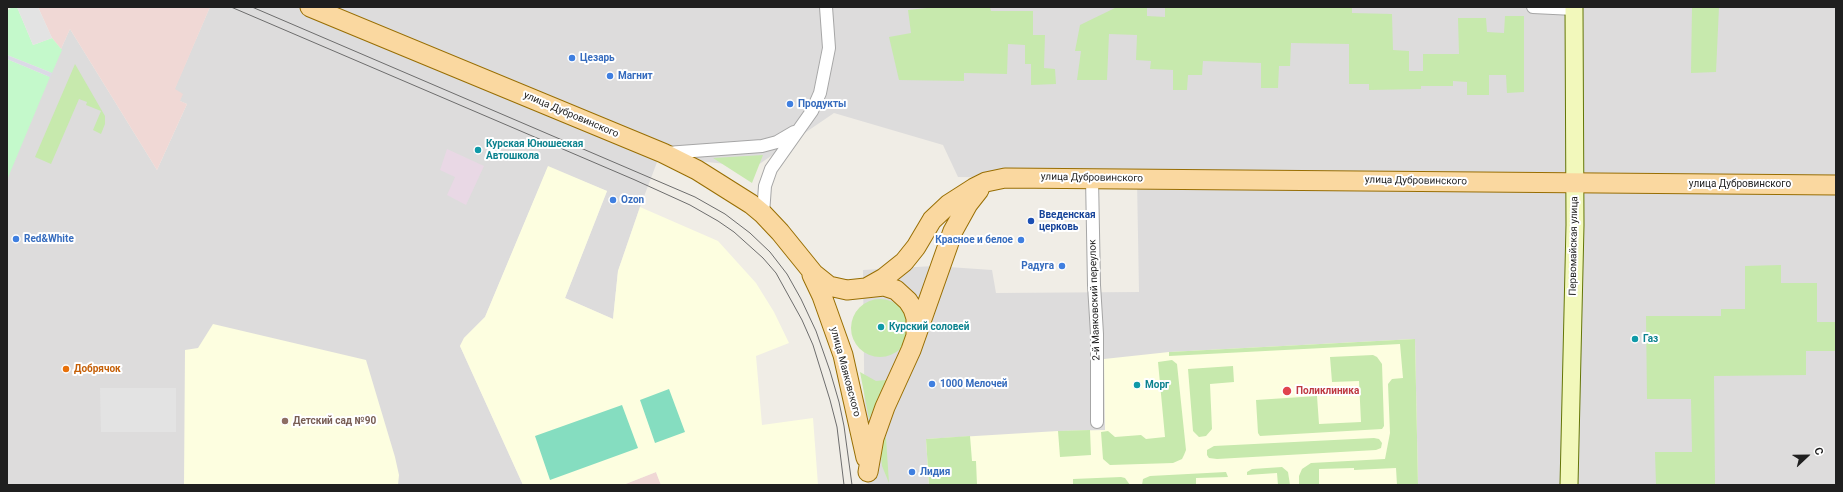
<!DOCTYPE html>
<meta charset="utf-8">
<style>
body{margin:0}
#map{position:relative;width:1843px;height:492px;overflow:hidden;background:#f0ede6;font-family:Roboto,sans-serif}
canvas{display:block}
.frame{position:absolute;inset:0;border:8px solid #1f1f1f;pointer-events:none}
.north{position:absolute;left:1787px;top:436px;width:40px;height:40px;-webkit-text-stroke:3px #fff;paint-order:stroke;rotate:68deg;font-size:11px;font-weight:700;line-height:16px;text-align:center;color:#1f1f1f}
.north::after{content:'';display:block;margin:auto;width:14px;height:18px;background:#1f1f1f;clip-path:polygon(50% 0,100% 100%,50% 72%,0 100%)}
</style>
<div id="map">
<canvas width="1843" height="492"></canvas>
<div class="frame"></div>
<div class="north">С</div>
</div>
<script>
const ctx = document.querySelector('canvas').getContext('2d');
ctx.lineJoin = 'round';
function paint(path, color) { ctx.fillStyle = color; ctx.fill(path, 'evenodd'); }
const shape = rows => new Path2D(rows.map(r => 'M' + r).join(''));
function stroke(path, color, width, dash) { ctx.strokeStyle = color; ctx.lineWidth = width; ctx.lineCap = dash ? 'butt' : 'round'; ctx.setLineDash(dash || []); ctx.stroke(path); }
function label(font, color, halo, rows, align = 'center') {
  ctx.font = font + ' Roboto,sans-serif'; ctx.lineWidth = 4; ctx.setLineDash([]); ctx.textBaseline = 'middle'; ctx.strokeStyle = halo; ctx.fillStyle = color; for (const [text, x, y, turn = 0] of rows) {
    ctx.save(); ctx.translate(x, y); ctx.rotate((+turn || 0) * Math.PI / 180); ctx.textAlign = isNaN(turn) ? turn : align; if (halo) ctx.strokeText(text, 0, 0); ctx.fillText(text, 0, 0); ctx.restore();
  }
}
paint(shape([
 [210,7,1836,7,1836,485,868,485,865,456,863,270,934,266,992,270,996,293,1139,292,1137,180,958,177,943,145,834,113,755,167,659,157,640,207,618,271,613,319,565,298,607,191,548,167,485,317,464,338,460,346,523,485,7,485,7,168,70,29,157,170,187,104,180,101,174,90]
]), '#dddcdc');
paint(shape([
 [38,7,210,7,175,89,183,94,180,101,187,104,157,170,70,29,61,49,52,38],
 [656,472,661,485,623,485]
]), '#f0d8d5');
paint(shape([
 [447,149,484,166,466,205,447,195,455,177,440,170]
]), '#e9d8e5');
paint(shape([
 [548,166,607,191,565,298,613,319,618,271,640,207,718,241,756,283,774,312,789,343,756,356,762,425,813,418,818,485,661,485,656,472,623,485,523,485,460,346,464,338,485,317],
 [213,324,366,360,395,457,399,475,398,485,184,485,185,350,198,348],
 [1415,339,1418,485,929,485,926,439,1058,431,1105,430,1104,359,1169,352]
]), '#fdfee0');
paint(shape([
 [937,7,990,7,991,11,1033,11,1033,35,1045,35,1044,68,1055,69,1056,84,1031,85,1031,64,1025,64,1025,45,1008,44,1007,74,964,73,964,81,899,80,889,37,911,33,908,10],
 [1117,7,1147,7,1147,16,1165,17,1165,7,1352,7,1352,13,1392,14,1393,50,1409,51,1409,71,1423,71,1423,54,1459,54,1458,18,1486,18,1487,32,1504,33,1505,16,1524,16,1524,92,1507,93,1506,75,1489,75,1489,95,1467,95,1467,82,1453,81,1453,86,1421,86,1421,89,1369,90,1369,84,1349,84,1349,44,1291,43,1290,66,1279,66,1278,88,1261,88,1261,63,1203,61,1202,75,1188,75,1187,90,1173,90,1173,70,1150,69,1151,61,1136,60,1137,35,1109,34,1107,80,1077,80,1081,51,1075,51,1080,25],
 [1692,7,1719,7,1716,72,1691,73],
 [75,64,105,116,105,124,101,134,93,130,101,111,86,105,87,102,79,99,51,164,35,157],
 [763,155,752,183,713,158],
 [1781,265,1781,283,1817,283,1817,322,1836,322,1836,351,1806,351,1806,375,1714,376,1715,485,1656,485,1655,452,1692,452,1691,399,1647,399,1646,316,1721,316,1721,309,1745,309,1745,266],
 '851 328a29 29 0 1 1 58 0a29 29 0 1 1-58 0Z',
 [1415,339,1418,485,1397,485,1396,468,1354,470,1354,468,1319,469,1319,485,1299,485,1299,476,1302,469,1311,463,1385,459,1390,433,1388,384,1392,379,1403,378,1400,344,1169,356,1169,352],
 [1373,355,1377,357,1382,364,1384,426,1382,429,1260,436,1258,433,1256,400,1317,396,1319,424,1361,422,1359,381,1332,382,1330,357],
 [1172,360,1177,364,1186,450,1184,455,1182,459,1173,463,1110,465,1103,459,1101,432,1108,431,1115,437,1141,435,1146,439,1165,437,1158,362],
 [1233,366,1234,382,1210,384,1212,429,1206,436,1199,437,1193,431,1188,369],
 [860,372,876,381,886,380,869,419],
 [1090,430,1091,455,1060,457,1058,431],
 [970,436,972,461,976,461,977,485,929,485,926,439],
 [885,437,886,438,889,483,882,466,880,447],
 [1374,438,1379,439,1382,443,1381,448,1376,450,1217,459,1209,458,1207,455,1207,450,1214,446],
 [1282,467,1288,472,1290,485,1278,485,1277,473,1247,475,1247,472,1252,469],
 [1226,472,1228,477,1196,478,1196,485,1142,485,1143,479,1150,476],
 [1121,477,1125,478,1130,485,1073,485,1073,479]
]), '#c7e9ad');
paint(shape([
 [12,7,17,7,33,45,52,38,62,50,52,73,7,55,7,11],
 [7,59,50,77,7,180]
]), '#c4f9cb');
paint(shape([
 [669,389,685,432,655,443,640,400],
 [622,405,638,448,550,480,535,436]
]), '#85ddc0');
paint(shape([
 [17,7,38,7,52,38,33,45],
 [100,388,176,388,176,432,101,432]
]), '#e3e3e3');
paint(shape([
 [7,55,52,73,50,77,7,59]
]), '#dbdae6');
const street = shape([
 [1533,7,1574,9],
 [666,153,762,146,777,142,794,132],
 [1092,178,1094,285,1097,334,1097,422],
 [763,214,765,186,771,169,812,111,820,93,829,48,826,7]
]);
const secondary = shape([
 [1569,485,1575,225,1574,7]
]);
const primary = shape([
 [310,7,663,153,697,170,751,204,763,214,780,232,814,274,829,286,847,290,884,286,896,290,908,301,913,309,916,318,916,336],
 [812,275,822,296,843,355,866,458],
 [868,287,884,278,904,262,916,247,932,220,949,204,974,188,986,182,1005,178,1836,185],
 [868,472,874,438,885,407,911,350,953,231,968,204,979,190]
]);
stroke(street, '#a6a6a6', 14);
stroke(secondary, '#647607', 19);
stroke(primary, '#986e03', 21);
stroke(street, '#fff', 12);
stroke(secondary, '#f2f8bb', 17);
stroke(primary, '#fad8a0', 19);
stroke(shape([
 [231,7,635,180,690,205,718,221,734,232,763,258,776,273,802,320,813,345,830,400,837,427,844,485],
 [252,7,695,197,725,214,750,233,770,252,787,274,801,299,816,331,830,371,839,402,844,426,852,485]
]), '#6d6d6d', 1);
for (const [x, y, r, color] of [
 [572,58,4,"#3f7fe0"],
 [610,76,4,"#3f7fe0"],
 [790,104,4,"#3f7fe0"],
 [478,150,4,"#0f9aa8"],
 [613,200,4,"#3f7fe0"],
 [1031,221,4,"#1a4fb4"],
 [16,239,4,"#3f7fe0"],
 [1021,240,4,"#3f7fe0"],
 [1062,266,4,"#3f7fe0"],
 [881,327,4,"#0f9aa8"],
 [1635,339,4,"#0f9aa8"],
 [66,369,4,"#e8710a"],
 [932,384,4,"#3f7fe0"],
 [1137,385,4,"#0f9aa8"],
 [1287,391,5,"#e0444e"],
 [285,421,4,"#8d6e63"],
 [912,472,4,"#3f7fe0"]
]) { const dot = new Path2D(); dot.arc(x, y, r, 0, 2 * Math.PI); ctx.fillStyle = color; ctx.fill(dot); stroke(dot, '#fff', 1.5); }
label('bold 10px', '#366cbe', '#fff', [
 ["Цезарь",580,58],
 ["Магнит",618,76],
 ["Продукты",798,104],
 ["Ozon",621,200],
 ["Red&White",24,239],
 ["Красное и белое",1013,240,"right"],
 ["Радуга",1054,266,"right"],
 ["1000 Мелочей",940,384],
 ["Лидия",920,472]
], 'left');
label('10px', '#1f1f1f', '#fff', [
 ["улица Дубровинского",571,115,23],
 ["улица Дубровинского",1092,178,1],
 ["улица Дубровинского",1416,181,1],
 ["улица Дубровинского",1740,184],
 ["Первомайская улица",1574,246,-89],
 ["2-й Маяковский переулок",1095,300,-92],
 ["улица Маяковского",845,372,75]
]);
label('bold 10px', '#0d838f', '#fff', [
 ["Курская Юношеская",486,144],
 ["Автошкола",486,156],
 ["Курский соловей",889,327],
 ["Газ",1643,339],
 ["Морг",1145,385]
], 'left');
label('bold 10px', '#164399', '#fff', [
 ["Введенская",1039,215],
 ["церковь",1039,227]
], 'left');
label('bold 10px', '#c56008', '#fff', [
 ["Добрячок",74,369]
], 'left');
label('bold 10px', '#be3a42', '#fff', [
 ["Поликлиника",1296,391]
], 'left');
label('bold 10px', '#785e54', '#fff', [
 ["Детский сад №90",293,421]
], 'left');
</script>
